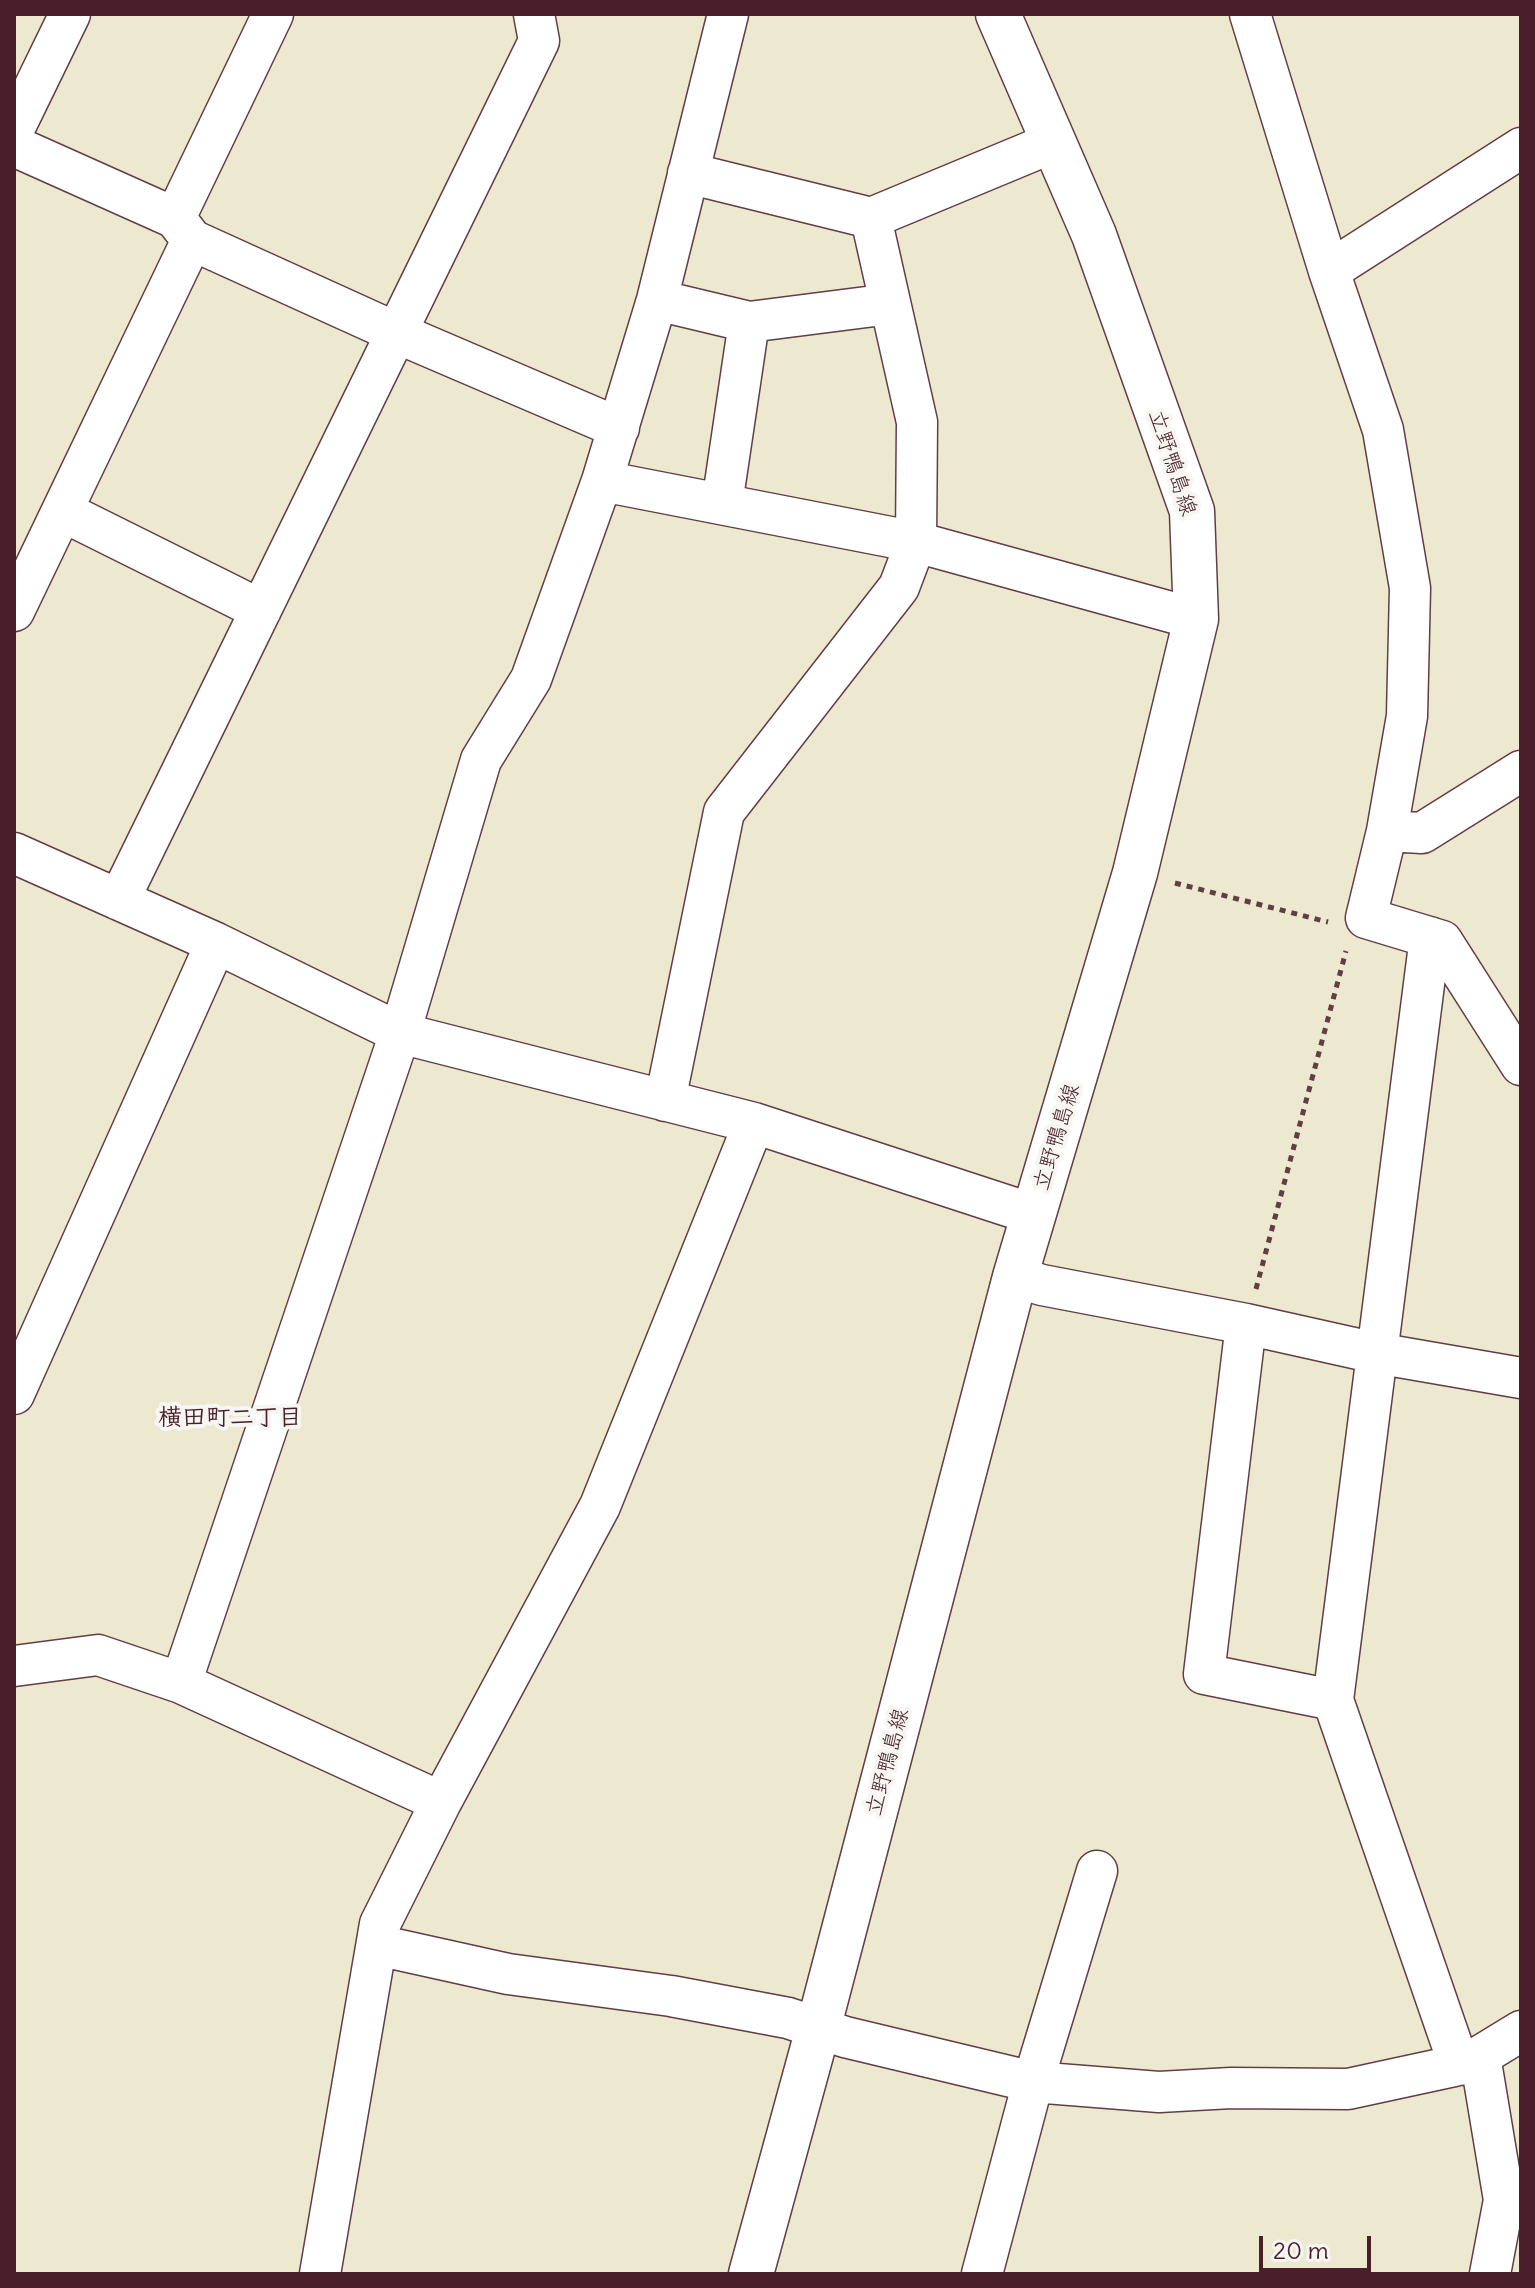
<!DOCTYPE html>
<meta charset="utf-8">
<style>
body{margin:0}
#map{position:relative;width:1535px;height:2288px;overflow:hidden;background:#ede9d1;font-family:Delius,sans-serif}
canvas{display:block}
.frame{position:absolute;inset:0;border:16px solid #4a1f2b;pointer-events:none}
.scale{position:absolute;left:1259px;top:2236px;width:112px;height:36px;box-sizing:border-box;border:4px solid #4a1f2b;border-top:0;padding-left:10px;font-size:24px;line-height:28px;white-space:nowrap;color:#4a1f2b;-webkit-text-stroke:6px #f6f6f2;paint-order:stroke}
</style>
<div id="map">
<canvas width="1535" height="2288"></canvas>
<div class="frame"></div>
<div class="scale">20 m</div>
</div>
<script>
const ctx = document.querySelector('canvas').getContext('2d');
ctx.lineJoin = 'round';
const shape = rows => new Path2D(rows.map(r => 'M' + r).join(''));
function stroke(path, color, width, dash) { ctx.strokeStyle = color; ctx.lineWidth = width; ctx.lineCap = dash ? 'butt' : 'round'; ctx.setLineDash(dash || []); ctx.stroke(path); }
function label(font, color, halo, rows, align = 'center') {
  ctx.font = font + ' Delius,"Klee One",sans-serif'; ctx.lineWidth = 8; ctx.setLineDash([]); ctx.textBaseline = 'middle'; ctx.strokeStyle = halo; ctx.fillStyle = color; for (const [text, x, y, turn = 0] of rows) {
    ctx.save(); ctx.translate(x, y); ctx.rotate((+turn || 0) * Math.PI / 180); ctx.textAlign = isNaN(turn) ? turn : align; if (halo) ctx.strokeText(text, 0, 0); ctx.fillText(text, 0, 0); ctx.restore();
  }
}
const street = shape([
 [1250,14,1329,271,1383,430,1410,588,1407,716,1387,831,1366,918,1442,941,1521,1065],
 [14,129,70,14],
 [14,146,175,218,192,240,397,333,619,428],
 [688,173,871,218],
 [175,218,273,14],
 [1329,271,1521,148],
 [657,300,749,322,890,304],
 [602,481,916,542,1196,619],
 [722,504,749,322],
 [62,511,261,610],
 [14,611,192,240],
 [1387,831,1422,833,1521,771],
 [14,853,216,943,400,1033,754,1123,1011,1207,1034,1213],
 [119,900,539,41,534,14],
 [1430,937,1333,1700,1459,2065],
 [665,1101,724,812,899,587,916,542,917,422,871,218,1054,142],
 [1015,1277,1042,1285,1246,1324,1376,1353,1521,1378],
 [1246,1324,1204,1674,1333,1700],
 [14,1394,216,943],
 [14,1666,98,1655,181,1683,441,1802],
 [181,1683,400,1033,481,760,531,679,602,481,657,300,728,14],
 [377,1945,508,1974,671,1996,788,2018,845,2037,1033,2082,1159,2092,1231,2088,1348,2089,1459,2065,1480,2056,1521,2031],
 [1480,2056,1504,2200,1490,2274],
 [320,2274,380,1924,441,1802,600,1506,754,1123],
 [982,2274,1033,2082,1097,1871]
]);
const secondary = shape([
 [751,2274,818,2029,1015,1277,1135,873,1196,619,1192,511,1094,235,998,14]
]);
stroke(street, '#623d44', 43);
stroke(secondary, '#623d44', 47);
stroke(shape([
 [1175,883,1328,922],
 [1256,1289,1346,951]
]), '#623d44', 5, [6, 6]);
stroke(street, '#fff', 40);
stroke(secondary, '#fff', 44);
label('22px', '#4a1f2b', '#f6f6f2', [
 ["立野鴨島線",1172,463,72],
 ["立野鴨島線",1057,1137,-73],
 ["立野鴨島線",888,1762,-75]
]);
label('bold 24px', '#4a1f2b', '#f6f6f2', [
 ["横田町二丁目",230,1418]
]);
</script>
